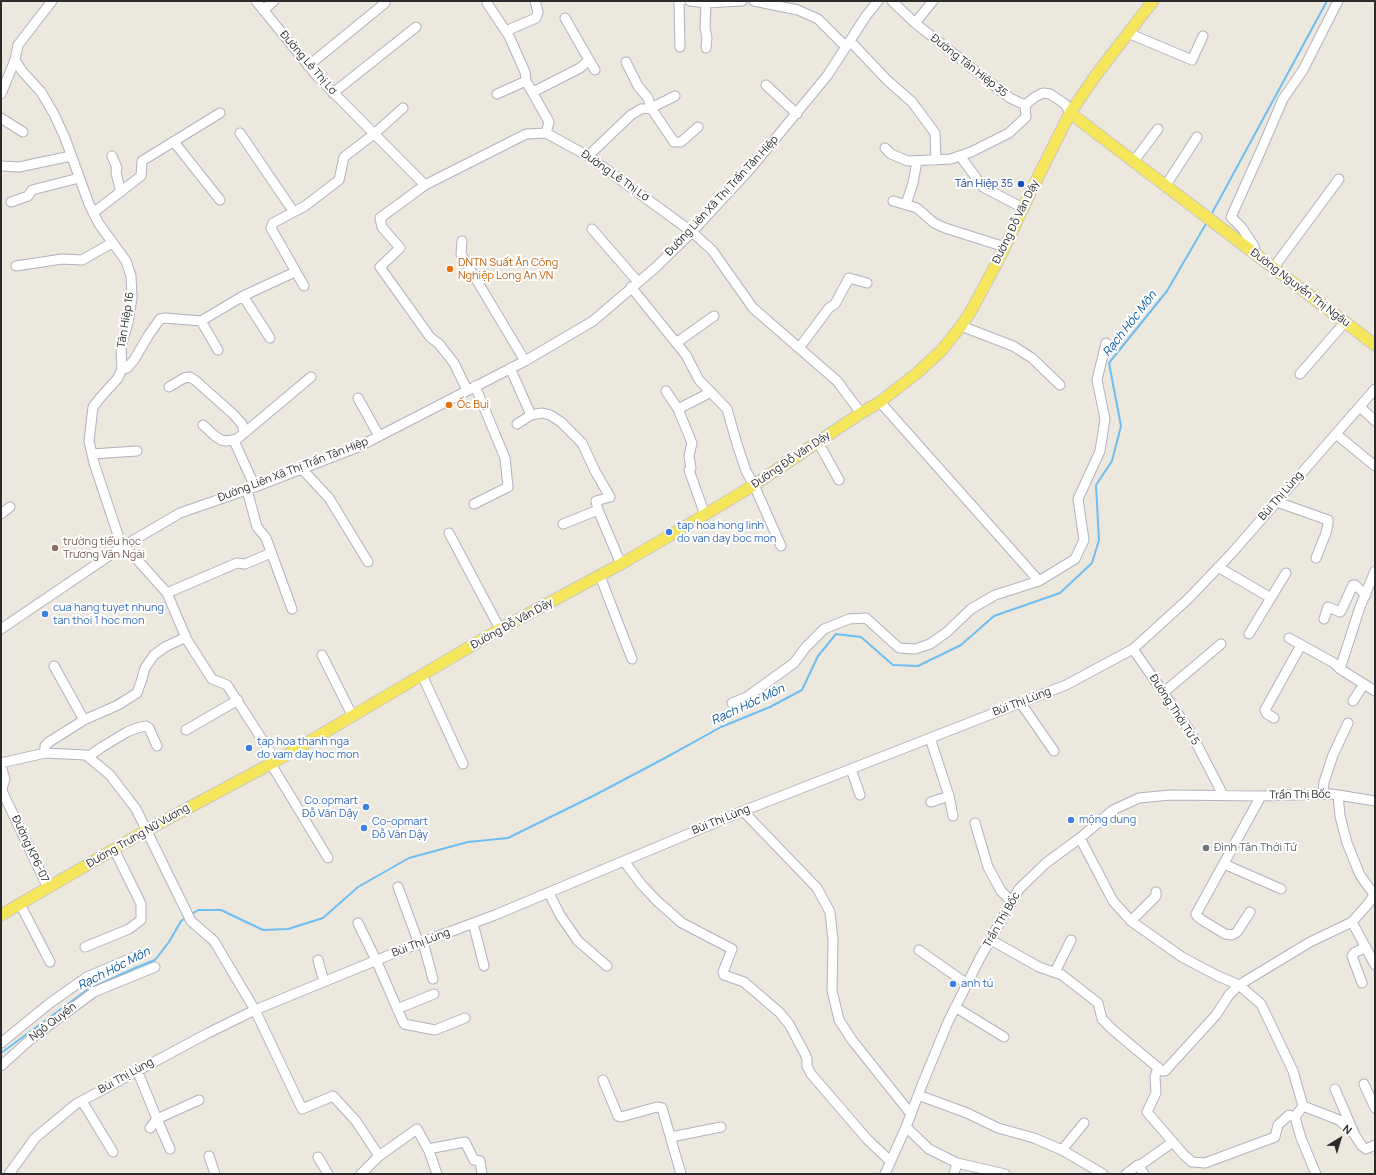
<!DOCTYPE html>
<meta charset="utf-8">
<style>
body{margin:0}
#map{position:relative;width:1376px;height:1175px;overflow:hidden;background:#ede8dd;font-family:Manrope,sans-serif}
canvas{display:block}
.frame{position:absolute;inset:0;border:2px solid #2b2b2b;pointer-events:none}
.north{position:absolute;left:1320px;top:1119px;width:40px;height:40px;-webkit-text-stroke:3px #fff;paint-order:stroke;rotate:38deg;font-size:11px;font-weight:700;line-height:16px;text-align:center;color:#2b2b2b}
.north::after{content:'';display:block;margin:auto;width:14px;height:18px;background:#2b2b2b;clip-path:polygon(50% 0,100% 100%,50% 72%,0 100%)}
</style>
<div id="map">
<canvas width="1376" height="1175"></canvas>
<div class="frame"></div>
<div class="north">N</div>
</div>
<script>
const ctx = document.querySelector('canvas').getContext('2d');
ctx.lineJoin = 'round';
const shape = rows => new Path2D(rows.map(r => 'M' + r).join(''));
function stroke(path, color, width, dash) { ctx.strokeStyle = color; ctx.lineWidth = width; ctx.lineCap = dash ? 'butt' : 'round'; ctx.setLineDash(dash || []); ctx.stroke(path); }
function label(font, color, halo, rows, align = 'center') {
  ctx.font = font + ' Manrope,sans-serif'; ctx.lineWidth = 4; ctx.setLineDash([]); ctx.textBaseline = 'middle'; ctx.strokeStyle = halo; ctx.fillStyle = color; for (const [text, x, y, turn = 0] of rows) {
    ctx.save(); ctx.translate(x, y); ctx.rotate((+turn || 0) * Math.PI / 180); ctx.textAlign = isNaN(turn) ? turn : align; if (halo) ctx.strokeText(text, 0, 0); ctx.fillText(text, 0, 0); ctx.restore();
  }
}
stroke(shape([
 [1211,215,1327,1],
 [190,915,198,910,221,910,263,930,288,929,323,918,358,887,409,858,468,842,508,838,593,796,665,758,721,727,770,707,802,690,818,656,836,634,861,637,893,665,918,666,961,645,994,616,1060,593,1092,563,1099,540,1096,485,1112,461,1121,426,1109,363,1167,291,1207,222],
 [1,1053,87,990,135,968,155,960,169,942,181,921,187,917]
]), '#6dbef3', 2);
const minor = shape([
 [52,1,18,45,15,60,22,71,41,92,54,114,65,138,89,204,99,224,126,261,131,276,132,298,128,323,121,346,122,369,118,378,100,398,93,407,89,441,94,463,122,547,133,555,167,593,187,640,212,679,227,685,276,761],
 [256,1,316,75,425,185,526,134,546,133,588,156,692,232,712,250,753,308,837,381,861,413],
 [690,1,706,3,742,1],
 [754,1,798,10,818,19,846,47],
 [892,1,915,23,1010,98,1025,105,1035,97,1043,93,1050,94,1065,104,1070,113],
 [487,3,509,36,525,72,526,81],
 [263,10,274,1],
 [915,23,933,1],
 [506,31,536,18,538,12,535,1],
 [1128,33,1192,60,1203,36],
 [850,41,887,80,912,102,935,133,936,160],
 [680,47,679,2,681,1],
 [706,48,707,38,705,28,706,3],
 [589,60,595,70],
 [626,62,638,86,648,98,651,108,674,142,681,142,698,127],
 [308,66,385,3],
 [766,85,797,114],
 [533,92,580,68,589,60,565,18],
 [333,93,416,27],
 [1,94,15,60],
 [497,94,526,81,549,122,546,133],
 [1,118,23,132],
 [240,133,293,211],
 [174,142,220,200],
 [885,148,891,154,908,161,951,159,971,152,1009,133,1026,117,1025,105],
 [112,156,117,168,116,173,121,192],
 [588,156,631,115,641,109,651,108,675,96],
 [960,156,983,187,1023,208],
 [1134,161,1158,129],
 [1,166,19,167,71,156],
 [425,185,380,218,382,227,400,248,380,267,430,337,439,344,454,363,467,390],
 [1166,185,1197,137],
 [893,201,917,208,934,223,945,228,1005,247],
 [11,202,28,196,32,190,79,178],
 [906,204,913,183,917,161],
 [93,213,141,176,142,161,220,113],
 [592,229,638,282],
 [462,241,461,254,525,361],
 [1256,255,1254,246,1242,228,1231,217,1262,148,1283,99,1303,70,1338,1],
 [16,266,62,259,82,260,112,243],
 [1274,267,1339,179],
 [304,286,271,228,273,223,305,206,339,180,344,157,374,134,403,108],
 [631,287,686,355,699,380,727,409,737,444,746,471,754,485,781,546],
 [961,326,1013,346,1032,358,1060,385],
 [270,338,243,296,295,272],
 [676,343,714,316],
 [799,348,829,308,835,304,849,278,867,283],
 [218,350,201,321,243,296],
 [510,368,531,415,517,424],
 [122,369,127,368,134,360,148,336,160,319,165,318,201,321],
 [1300,374,1345,322],
 [169,387,184,378,190,377,196,381,233,414,242,424,244,432],
 [666,391,678,409,692,443,689,456,691,468,689,470,705,515],
 [358,398,379,436],
 [880,402,1039,581],
 [1360,407,1375,421],
 [678,409,711,392],
 [531,415,542,413,550,415,561,422,582,443,595,471,610,497,596,501,598,510,621,564],
 [203,425,215,436,221,440,226,441,237,439],
 [1336,434,1375,466],
 [818,442,839,480],
 [92,454,137,451],
 [302,469,329,498,368,562],
 [255,487,235,443,237,439,311,377],
 [247,490,257,527,266,538,292,609],
 [1277,502,1328,520,1328,524,1326,533,1316,558],
 [474,504,508,487,505,458,475,386],
 [1,514,10,507],
 [563,524,598,510],
 [449,533,500,629],
 [1218,567,1271,598],
 [600,576,632,659],
 [167,593,237,563,245,564,271,553],
 [1324,619,1328,607,1340,612,1341,611,1353,585,1355,585,1366,595],
 [1,629,122,547,180,513,255,487,358,447,525,361,593,321,655,268,692,232,751,168,827,76,866,16,878,1],
 [1249,634,1286,573],
 [1289,638,1334,663,1340,669],
 [1133,649,1190,731,1223,795],
 [322,655,352,715],
 [54,666,84,720],
 [422,675,463,764],
 [1364,684,1375,691],
 [1163,693,1221,644],
 [1353,701,1364,684,1340,669,1360,607,1375,571],
 [1020,702,1054,751],
 [732,703,747,697,794,663,806,647,824,629,849,619,866,618,899,648,915,649,930,644,947,632,971,609,995,595,1039,581,1075,559,1084,540,1078,499,1100,451,1105,419,1097,380,1106,343],
 [1274,718,1267,714,1265,710,1301,645],
 [186,730,238,700],
 [930,738,949,796,953,816],
 [45,753,45,746,49,742,84,720,118,705,137,693,142,679,145,668,154,655,165,647,186,637],
 [88,757,102,747,127,732,137,728,146,726,149,728,157,746],
 [1,763,45,753,86,755,110,775,136,809,191,921,214,941,255,1010,302,1109,333,1096,356,1121,379,1156,361,1174],
 [271,764,328,858],
 [1,766,5,779,2,789,3,793,48,888],
 [851,769,860,795],
 [1323,794,1324,782,1333,755,1348,723],
 [1338,795,1340,816,1347,843,1360,875,1375,896],
 [931,802,949,796],
 [743,811,817,888,830,912,833,940,832,990,839,1020,852,1040,911,1114],
 [975,823,988,867,1001,891,1012,902],
 [1080,838,1113,901,1131,921,1182,957,1218,976,1239,985,1261,1004,1293,1071,1303,1106,1295,1117,1301,1138,1316,1174],
 [624,861,641,884,657,901,682,923,732,949,723,972,724,975,744,982,779,1012,789,1024,805,1054,807,1059,807,1066,811,1074,867,1139,890,1161],
 [1224,864,1281,889],
 [398,887,419,944],
 [549,893,560,915,578,941,607,966],
 [20,904,50,962],
 [1250,912,1237,932,1232,935,1225,934,1202,920,1197,916,1196,914,1261,796],
 [1131,921,1156,896,1156,892],
 [1352,922,1375,965],
 [358,923,376,960,404,1024,435,1030,465,1018],
 [473,923,484,966],
 [991,940,1039,967,1062,975,1098,1003,1102,1019,1113,1030,1162,1071,1165,1071,1216,1015,1229,995,1239,985,1310,942,1352,922,1368,904,1374,895],
 [423,942,433,979],
 [85,947,129,929,141,920,141,904,114,849],
 [919,950,967,984],
 [318,960,324,982],
 [1055,972,1071,940],
 [1362,983,1352,956,1354,953,1366,947],
 [955,1007,1004,1037],
 [397,1009,434,994],
 [1,1043,50,1003,87,977,141,954],
 [1,1066,32,1038,94,992,155,967],
 [1158,1067,1155,1077,1156,1093,1147,1112,1184,1155,1192,1162,1205,1163,1275,1137,1278,1125,1289,1115,1295,1117],
 [137,1070,157,1119,150,1128],
 [603,1080,618,1116,621,1117,657,1107,662,1108,681,1174],
 [1364,1084,1375,1108],
 [1335,1089,1354,1133],
 [918,1095,967,1113,998,1128,1034,1138,1062,1150,1103,1174],
 [82,1101,113,1152],
 [1303,1106,1339,1120,1354,1134,1362,1146,1366,1149,1375,1145],
 [906,1127,929,1149,957,1163,1005,1174],
 [671,1137,721,1127],
 [170,1149,157,1119,199,1100],
 [428,1149,465,1142,474,1160,480,1161,482,1174],
 [1062,1150,1084,1123],
 [209,1156,215,1174],
 [379,1156,417,1129,429,1151,437,1174],
 [318,1157,328,1174],
 [1139,1166,1173,1142],
 [9,1174,35,1138,76,1104,208,1033,255,1010,404,949,495,915,743,811,1066,685,1133,649,1188,599,1232,553,1375,389],
 [885,1174,906,1127,922,1085,948,1022,980,958,1019,889,1046,863,1080,838,1113,810,1139,798,1170,795,1261,796,1330,794,1338,795,1375,801],
 [954,1174,957,1163],
 [1126,1174,1138,1165,1144,1174]
]);
const major = shape([
 [1070,113,1375,345],
 [1,915,147,830,276,761,500,629,621,564,681,529,754,485,861,413,880,402,917,373,941,351,961,326,971,311,1001,255,1032,189,1070,113,1096,75,1153,1]
]);
stroke(minor, '#b1b1bf', 11);
stroke(major, '#c8c8c8', 13);
stroke(minor, '#fff', 9);
stroke(major, '#f5e55a', 11);
for (const [x, y, r, color] of [
 [1021,184,4,"#1a4fb4"],
 [450,269,4,"#e8710a"],
 [449,405,4,"#e8710a"],
 [669,532,4,"#3f7fe0"],
 [55,548,4,"#8d6e63"],
 [45,614,4,"#3f7fe0"],
 [249,748,4,"#3f7fe0"],
 [366,807,4,"#3f7fe0"],
 [1071,820,4,"#3f7fe0"],
 [364,828,4,"#3f7fe0"],
 [1206,848,4,"#6b7280"],
 [953,984,4,"#3f7fe0"]
]) { const dot = new Path2D(); dot.arc(x, y, r, 0, 2 * Math.PI); ctx.fillStyle = color; ctx.fill(dot); stroke(dot, '#fff', 1.5); }
label('11px', '#2b2b2b', '#fff', [
 ["Đường Lê Thị Lơ",308,63,49],
 ["Đường Tân Hiệp 35",969,66,38],
 ["Đường Lê Thị Lơ",615,176,35],
 ["Đường Liên Xã Thị Trấn Tân Hiệp",722,196,-47],
 ["Đường Đỗ Văn Dậy",1016,222,-64],
 ["Đường Nguyễn Thị Ngâu",1300,288,37],
 ["Tân Hiệp 16",126,320,-81],
 ["Đường Đỗ Văn Dậy",791,460,-34],
 ["Đường Liên Xã Thị Trấn Tân Hiệp",293,470,-21],
 ["Bùi Thị Lùng",1281,496,-49],
 ["Đường Đỗ Văn Dậy",512,624,-29],
 ["Bùi Thị Lùng",1022,702,-21],
 ["Đường Thới Tứ 5",1174,710,57],
 ["Trần Thị Bốc",1300,795,-1],
 ["Bùi Thị Lùng",721,820,-22],
 ["Đường Trưng Nữ Vương",138,836,-30],
 ["Đường KP6-07",30,849,65],
 ["Trần Thị Bốc",1002,920,-60],
 ["Bùi Thị Lùng",421,943,-21],
 ["Ngô Quyền",53,1022,-37],
 ["Bùi Thị Lùng",126,1076,-29]
]);
label('11px', '#164399', '#fff', [
 ["Tân Hiệp 35",1013,184]
], 'right');
label('11px', '#c56008', '#fff', [
 ["DNTN Suất Ăn Công",458,263],
 ["Nghiệp Long An VN",458,276],
 ["Ốc Bụi",457,405]
], 'left');
label('11px', '#366cbe', '#fff', [
 ["tap hoa hong linh",677,526],
 ["do van day boc mon",677,539],
 ["cua hang tuyet nhung",53,608],
 ["tan thoi 1 hoc mon",53,621],
 ["tap hoa thanh nga",257,742],
 ["do vam day hoc mon",257,755],
 ["Co.opmart",358,801,"right"],
 ["Đỗ Văn Dậy",358,814,"right"],
 ["mộng dung",1079,820],
 ["Co-opmart",372,822],
 ["Đỗ Văn Dậy",372,835],
 ["anh tú",961,984]
], 'left');
label('11px', '#785e54', '#fff', [
 ["trường tiểu học",63,542],
 ["Trương Văn Ngài",63,555]
], 'left');
label('11px', '#5b616d', '#fff', [
 ["Đình Tân Thới Tứ",1214,848]
], 'left');
label('italic 12px', '#0959a1', '#fff', [
 ["Rạch Hóc Môn",1130,324,-52],
 ["Rạch Hóc Môn",748,705,-25],
 ["Rạch Hóc Môn",114,969,-27]
]);
</script>
